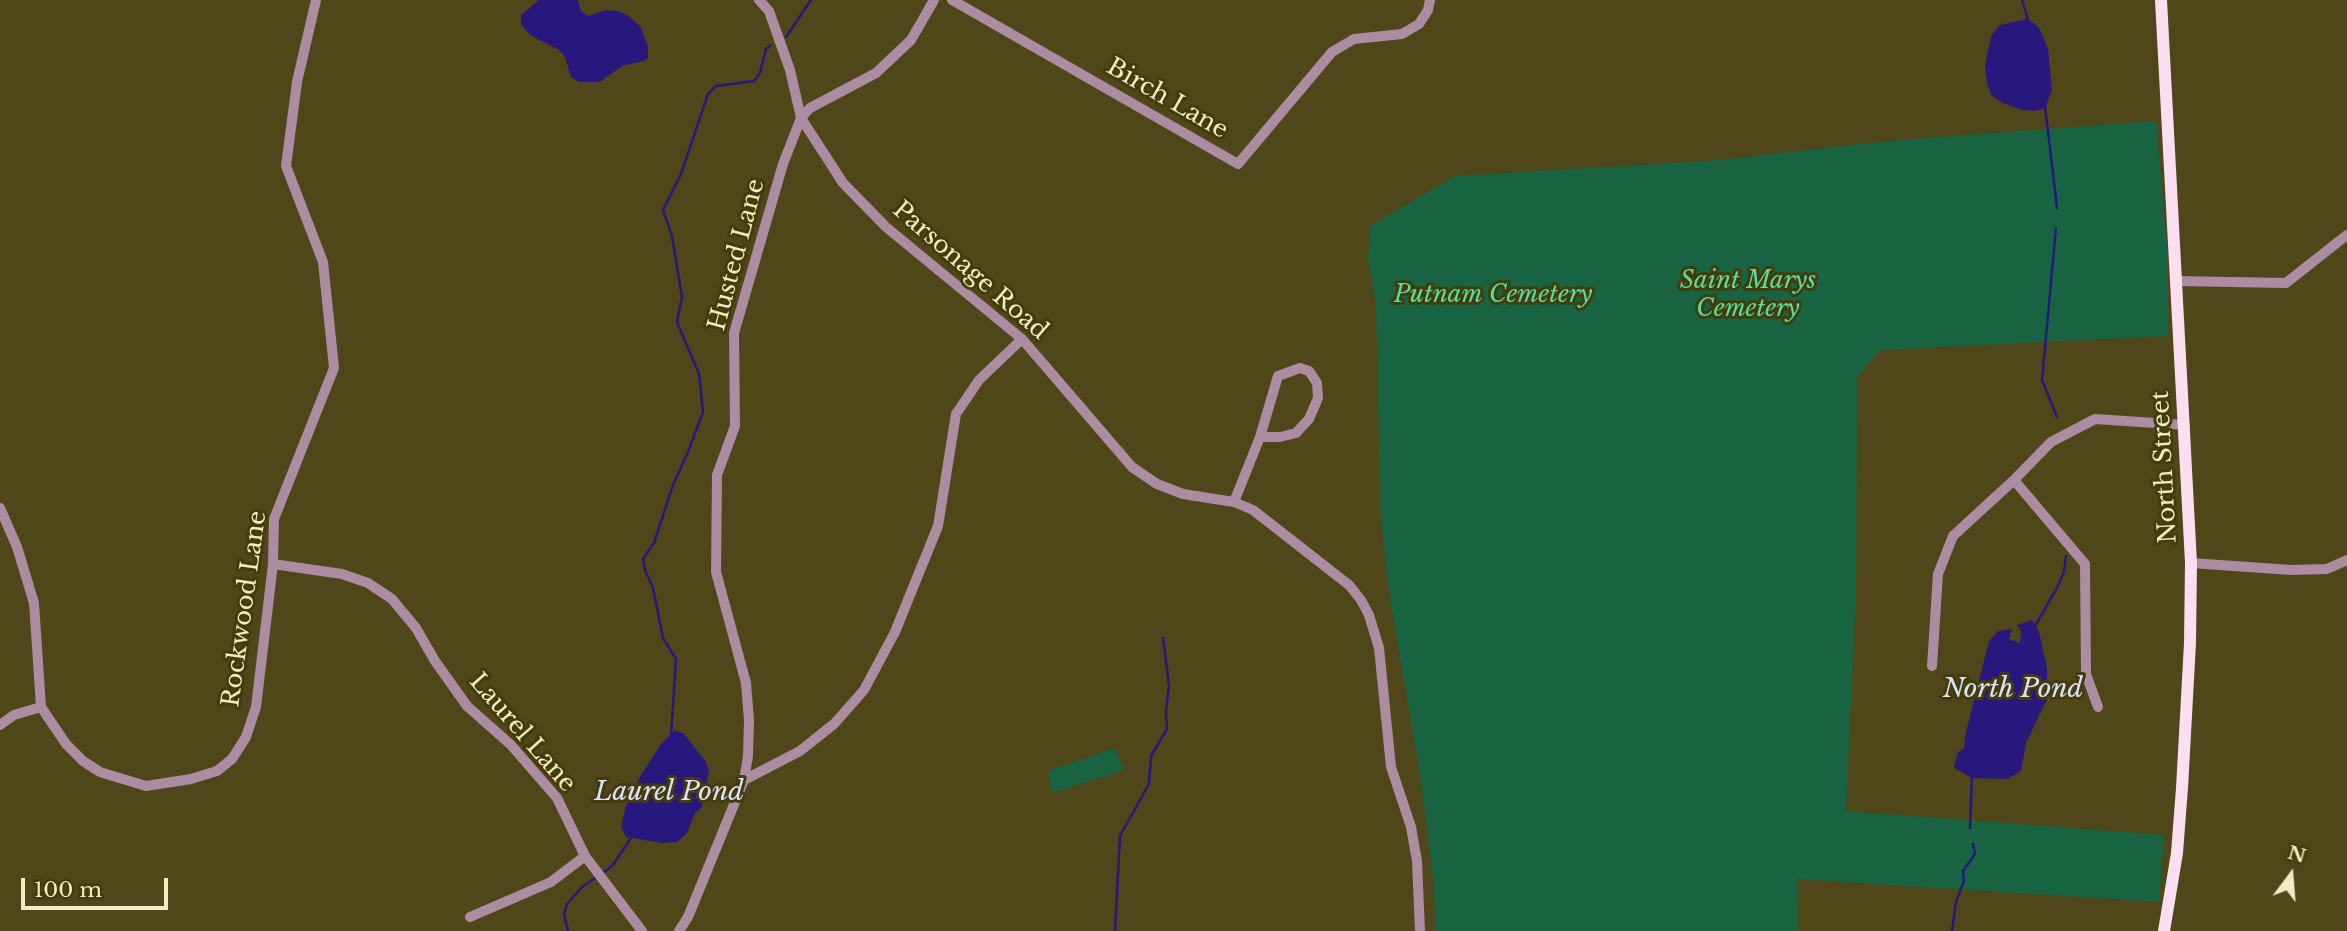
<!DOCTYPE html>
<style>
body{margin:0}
#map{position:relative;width:2347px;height:931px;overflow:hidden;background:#4f4619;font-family:"Libre Baskerville",serif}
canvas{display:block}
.north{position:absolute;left:2256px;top:840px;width:70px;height:70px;-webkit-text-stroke:5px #443c0c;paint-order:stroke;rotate:16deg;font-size:19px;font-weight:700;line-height:28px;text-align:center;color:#f3ecc3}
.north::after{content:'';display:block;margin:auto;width:24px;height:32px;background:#f3ecc3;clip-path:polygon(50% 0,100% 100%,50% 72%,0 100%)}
.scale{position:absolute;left:21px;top:878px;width:147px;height:32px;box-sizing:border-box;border:4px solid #f3ecc3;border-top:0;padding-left:9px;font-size:21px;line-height:24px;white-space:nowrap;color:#f3ecc3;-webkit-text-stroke:5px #443c0c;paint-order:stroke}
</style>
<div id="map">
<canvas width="2347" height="931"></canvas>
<div class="north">N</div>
<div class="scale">100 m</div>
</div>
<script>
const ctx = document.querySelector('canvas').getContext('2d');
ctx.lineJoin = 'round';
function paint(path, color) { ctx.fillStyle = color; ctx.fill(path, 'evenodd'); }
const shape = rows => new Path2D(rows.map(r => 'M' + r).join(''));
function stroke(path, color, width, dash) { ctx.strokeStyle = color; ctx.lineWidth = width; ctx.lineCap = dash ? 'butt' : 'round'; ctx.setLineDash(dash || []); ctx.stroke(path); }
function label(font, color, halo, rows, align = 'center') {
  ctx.font = font + ' "Libre Baskerville",serif'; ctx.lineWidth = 6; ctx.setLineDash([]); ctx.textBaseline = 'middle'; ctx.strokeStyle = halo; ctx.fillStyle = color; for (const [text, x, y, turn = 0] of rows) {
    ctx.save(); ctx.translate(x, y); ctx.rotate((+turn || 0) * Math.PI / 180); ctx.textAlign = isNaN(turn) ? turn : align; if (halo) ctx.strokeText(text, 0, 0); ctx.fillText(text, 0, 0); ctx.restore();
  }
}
paint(shape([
 [2156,121,2168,258,2168,336,1880,350,1857,377,1856,592,1846,811,2164,835,2159,902,1797,879,1798,931,1436,931,1433,877,1421,780,1390,598,1381,520,1376,303,1368,260,1370,226,1455,176,1709,161,1898,140],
 [1115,748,1124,770,1052,793,1048,771]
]), '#186442');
paint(shape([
 [539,0,578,0,581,11,588,16,606,10,617,11,627,15,640,26,648,46,648,58,644,61,622,66,600,82,579,82,571,77,565,57,559,50,530,35,521,24,521,15],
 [2027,19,2038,26,2048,48,2052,90,2045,108,2036,111,2022,110,2003,103,1991,95,1987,83,1985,66,1991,36,2000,25],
 [2032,620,2039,632,2047,668,2047,699,2026,743,2021,771,2008,779,1972,778,1954,768,1958,752,1964,749,1965,736,1989,641,1998,631,2012,629,2009,639,2020,643,2021,631,2017,625],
 [675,730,684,734,706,762,709,771,702,807,695,813,687,833,677,842,663,843,626,837,621,827,626,806,641,775,661,744]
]), '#28187e');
stroke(shape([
 [2022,0,2028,20],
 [786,37,811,0],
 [2045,106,2057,208],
 [2056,228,2042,380,2057,417],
 [2035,626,2057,588,2064,572,2066,556],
 [671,737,676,659,663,638,653,588,645,570,643,559,654,543,673,485,688,452,703,412,699,374,677,322,682,297,672,236,663,210,681,174,708,94,716,86,754,81,760,73,766,49,771,45],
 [1970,828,1972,777],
 [603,873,613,865,633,835],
 [568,931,564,914,567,904,582,887,597,877],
 [1115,931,1120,836,1149,784,1151,756,1167,729,1166,712,1169,685,1163,638],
 [1952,931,1956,902,1964,881,1963,871,1975,854,1973,844]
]), '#28187e', 2.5);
stroke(shape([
 [759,0,769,11,790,70,801,118,843,183,886,227,1022,339,1132,467,1157,484,1183,494,1234,502,1253,510,1349,585,1361,600,1369,615,1379,648,1391,767,1411,827,1417,861,1420,931],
 [952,0,1238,164,1332,52,1354,39,1402,34,1419,24,1428,10,1430,0],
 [2175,281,2286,283,2347,235],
 [2014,480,2085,564,2086,674,2098,707],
 [1234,502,1260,437,1278,376,1300,368,1309,371,1317,383,1318,398,1309,419,1296,433,1280,437,1260,437],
 [0,508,17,547,34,603,41,707,14,715,0,725],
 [2191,563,2291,570,2327,569,2347,560],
 [273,564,342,574,368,583,392,599,416,628,435,661,467,706,511,745,557,798,585,856,642,931],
 [1932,666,1938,574,1953,536,2014,480,2051,442,2095,419,2185,425],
 [41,707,66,744,83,761,100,772,146,786,191,779,217,771,232,759,246,737,256,707,273,564,274,519,334,368,323,262,286,166,297,82,316,0],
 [744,780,800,751,834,724,864,690,895,632,938,526,956,414,979,380,1022,339],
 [470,917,551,882,585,856],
 [679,931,688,917,744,780,748,756,749,720,746,683,716,572,717,475,735,426,734,333,783,164,801,118,810,108,876,73,911,40,934,0]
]), '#ac8ca1', 10);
stroke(shape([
 [2161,0,2191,563,2190,643,2182,788,2177,853,2164,931]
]), '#f9dff0', 12);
label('24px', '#f3ecc3', '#443c0c', [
 ["Birch Lane",1167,99,30],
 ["Husted Lane",737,255,-75],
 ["Parsonage Road",970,271,41],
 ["North Street",2165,467,-93],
 ["Rockwood Lane",245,609,-82],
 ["Laurel Lane",522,733,49]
]);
label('italic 24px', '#56de9c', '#443c0c', [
 ["Saint Marys",1748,281],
 ["Cemetery",1748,309],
 ["Putnam Cemetery",1493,295]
]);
label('italic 26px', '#dce0fc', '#443c0c', [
 ["North Pond",2013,690],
 ["Laurel Pond",669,793]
]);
</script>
